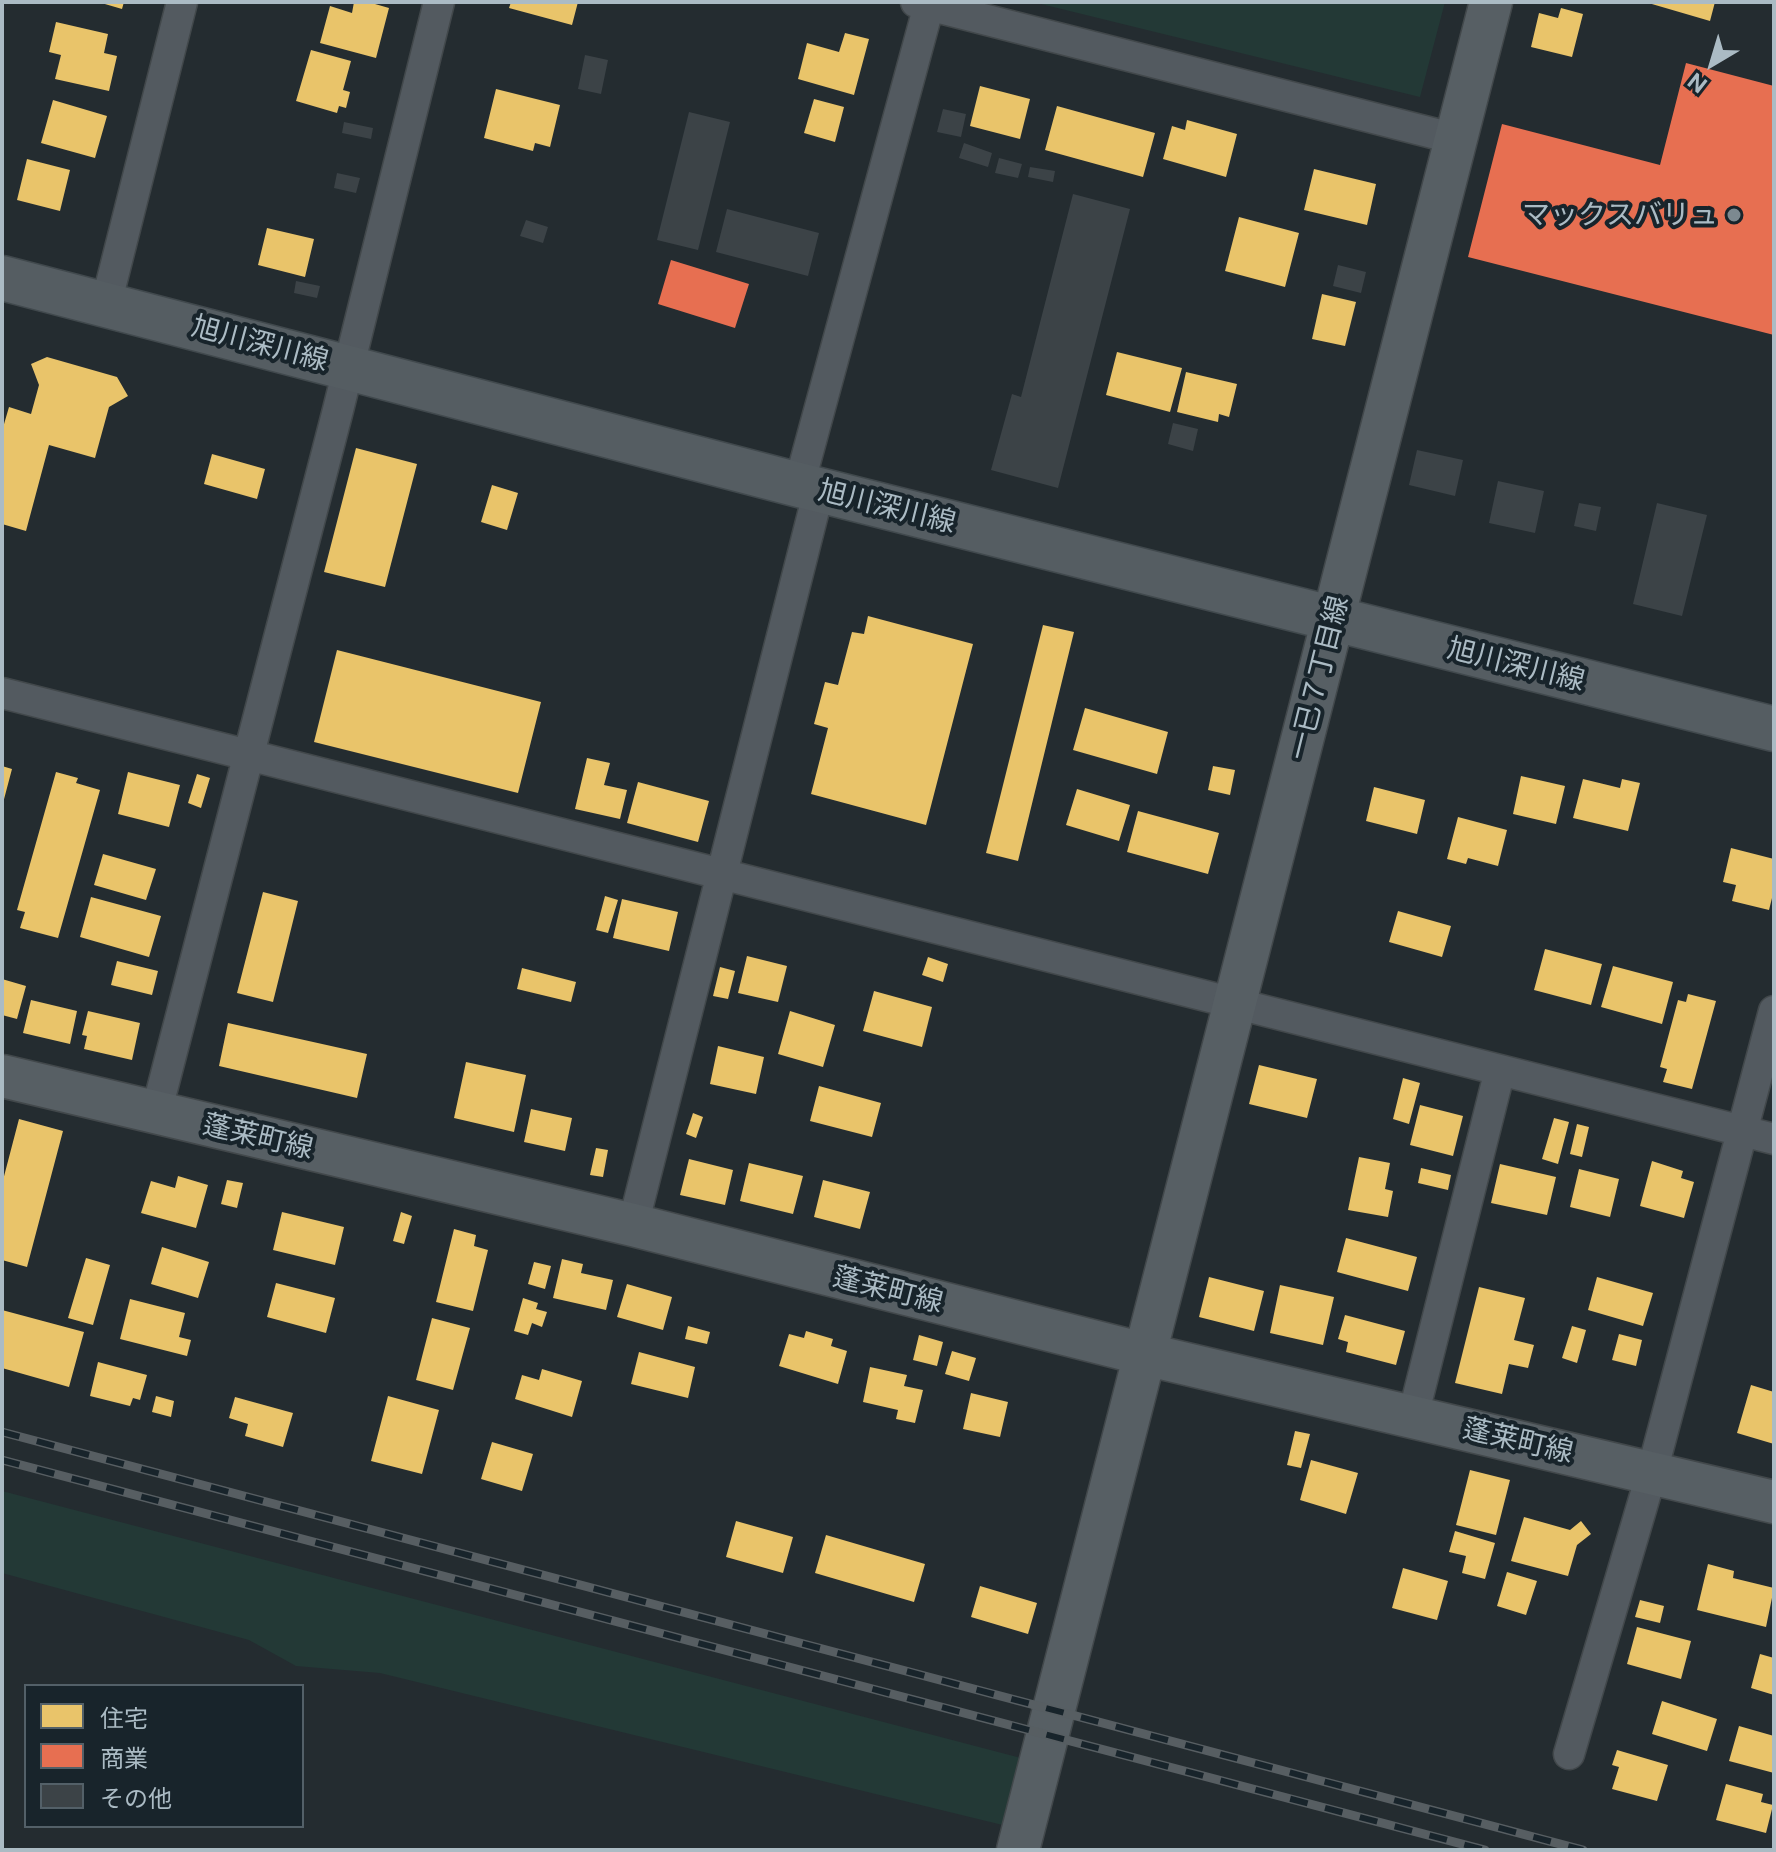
<!DOCTYPE html>
<meta charset="utf-8">
<style>
body{margin:0}
#map{position:relative;width:1776px;height:1852px;overflow:hidden;background:#242c30;font-family:"Public Sans","Noto Sans JP",sans-serif}
canvas{display:block}
.frame{position:absolute;inset:0;border:4px solid #abbbc4;pointer-events:none}
.legend{position:absolute;left:24px;top:1684px;width:280px;height:144px;box-sizing:border-box;background:#18242b;border:2px solid #536068;margin:0;padding:10px 14px;list-style:none;font-size:24px;color:#abbbc4}
.legend li{display:flex;align-items:center;gap:16px;height:40px}
.legend b{width:40px;border:2px solid #536068}
.north{position:absolute;left:1672px;top:24px;width:80px;height:80px;-webkit-text-stroke:6px #18242b;paint-order:stroke;rotate:218deg;font-size:22px;font-weight:700;line-height:32px;text-align:center;color:#abbbc4}
.north::after{content:'';display:block;margin:auto;width:28px;height:36px;background:#abbbc4;clip-path:polygon(50% 0,100% 100%,50% 72%,0 100%)}
</style>
<div id="map">
<canvas width="1776" height="1852"></canvas>
<div class="frame"></div>
<ul class="legend">
<li><b style="height:22px;background:#e9c46a"></b>住宅</li>
<li><b style="height:22px;background:#e76f51"></b>商業</li>
<li><b style="height:22px;background:#3c4347"></b>その他</li>
</ul>
<div class="north">N</div>
</div>
<script>
const ctx = document.querySelector('canvas').getContext('2d');
ctx.lineJoin = 'round';
function paint(path, color) { ctx.fillStyle = color; ctx.fill(path, 'evenodd'); }
const shape = rows => new Path2D(rows.map(r => 'M' + r).join(''));
function stroke(path, color, width, dash) { ctx.strokeStyle = color; ctx.lineWidth = width; ctx.lineCap = dash ? 'butt' : 'round'; ctx.setLineDash(dash || []); ctx.stroke(path); }
function label(font, color, halo, rows, align = 'center') {
  ctx.font = font + ' "Public Sans","Noto Sans JP",sans-serif'; ctx.lineWidth = 8; ctx.setLineDash([]); ctx.textBaseline = 'middle'; ctx.strokeStyle = halo; ctx.fillStyle = color; for (const [text, x, y, turn = 0] of rows) {
    ctx.save(); ctx.translate(x, y); ctx.rotate((+turn || 0) * Math.PI / 180); ctx.textAlign = isNaN(turn) ? turn : align; if (halo) ctx.strokeText(text, 0, 0); ctx.fillText(text, 0, 0); ctx.restore();
  }
}
paint(shape([
 [1033,2,1445,2,1420,97],
 [2,1491,1040,1763,1023,1830,380,1673,296,1666,249,1640,2,1573]
]), '#233936');
paint(shape([
 [98,2,124,2,122,9],
 [354,2,368,2,389,8,376,58,320,43,330,6,352,13],
 [511,2,578,2,572,25,509,8],
 [1645,2,1715,2,1710,21],
 [1561,8,1583,14,1572,57,1531,47,1539,13,1558,18],
 [56,22,108,34,104,53,117,56,109,91,55,79,61,55,49,52],
 [845,33,869,39,854,95,798,79,807,43,839,52],
 [311,50,351,61,343,90,350,92,346,108,339,106,337,113,296,101],
 [980,86,1030,99,1020,139,970,126],
 [496,89,560,105,550,147,535,143,533,151,484,138],
 [814,99,844,107,835,142,804,133],
 [53,100,107,116,95,158,41,143],
 [1057,106,1155,133,1143,177,1045,150],
 [1187,120,1237,134,1226,177,1163,159,1172,126,1185,130],
 [27,159,70,170,60,211,17,200],
 [1314,169,1376,184,1367,225,1304,210],
 [1239,217,1299,233,1285,287,1225,271],
 [267,228,314,239,305,277,258,265],
 [1322,294,1356,302,1345,346,1312,339],
 [1117,352,1182,368,1170,412,1106,395],
 [47,357,117,377,128,396,109,407,95,458,49,445,26,531,2,524,2,431,9,407,31,414,39,385,31,364],
 [1186,372,1237,384,1229,417,1219,414,1218,422,1177,412],
 [356,448,417,464,385,587,324,572],
 [212,454,265,469,257,499,204,484],
 [492,485,518,493,507,530,481,522],
 [868,616,973,644,926,825,811,794,828,728,814,724,825,682,838,685,852,632,864,634],
 [1043,625,1074,632,1018,861,986,853],
 [337,650,541,702,518,793,314,742],
 [1085,708,1168,732,1157,774,1073,750],
 [587,758,610,763,604,785,627,790,620,819,575,809],
 [2,766,12,769,3,803,2,803],
 [1213,766,1235,770,1230,795,1208,790],
 [56,772,78,778,76,783,100,790,58,938,20,928,25,912,17,910],
 [128,772,180,785,169,827,118,814],
 [197,774,210,778,201,808,188,803],
 [1521,776,1565,786,1556,824,1513,814],
 [1583,779,1620,788,1622,779,1640,783,1628,831,1573,818],
 [638,782,709,801,698,842,627,823],
 [1374,787,1425,800,1417,834,1366,821],
 [1077,789,1130,805,1119,841,1066,825],
 [1138,811,1219,833,1208,874,1127,852],
 [1458,817,1507,830,1498,866,1468,858,1466,864,1447,859],
 [1731,848,1774,859,1774,890,1769,910,1732,901,1736,885,1723,882],
 [103,854,156,869,146,900,94,885],
 [263,892,298,901,273,1002,237,993],
 [605,896,618,900,608,933,596,930],
 [91,897,161,916,149,957,80,937],
 [622,899,678,912,669,951,613,938],
 [1398,911,1451,926,1442,957,1389,942],
 [1545,949,1602,964,1591,1005,1534,990],
 [747,956,787,966,778,1002,738,993],
 [928,957,948,964,943,982,922,975],
 [117,961,158,971,152,995,111,985],
 [1613,966,1673,982,1662,1024,1601,1007],
 [720,967,735,971,728,999,713,996],
 [522,968,576,982,571,1002,517,989],
 [2,979,26,986,17,1019,2,1015],
 [874,991,932,1007,922,1047,863,1031],
 [1688,994,1716,1001,1692,1089,1663,1082,1667,1069,1660,1067,1678,1000,1686,1002],
 [31,1000,77,1011,70,1044,23,1033],
 [88,1011,140,1023,132,1060,84,1049,87,1036,82,1035],
 [790,1011,835,1025,823,1067,778,1054],
 [228,1023,367,1054,357,1098,219,1066],
 [718,1046,764,1057,756,1094,710,1084],
 [466,1062,526,1075,514,1132,454,1118],
 [1259,1065,1317,1079,1307,1118,1249,1104],
 [1403,1078,1420,1083,1409,1124,1393,1119],
 [819,1086,881,1103,872,1137,810,1121],
 [1420,1105,1463,1116,1453,1156,1410,1145],
 [531,1109,572,1118,565,1151,524,1142],
 [693,1113,703,1117,696,1138,686,1134],
 [1554,1118,1569,1122,1558,1164,1542,1159],
 [19,1119,63,1131,27,1267,2,1260,2,1184],
 [1577,1124,1589,1127,1582,1157,1570,1154],
 [596,1148,608,1150,603,1177,590,1175],
 [1359,1157,1390,1163,1385,1189,1393,1191,1388,1217,1348,1210],
 [689,1159,733,1170,725,1205,680,1195],
 [1652,1161,1683,1171,1681,1178,1694,1182,1684,1218,1640,1206],
 [749,1163,803,1176,793,1214,740,1201],
 [1500,1164,1556,1177,1547,1215,1491,1203],
 [1421,1168,1451,1175,1448,1190,1418,1183],
 [1579,1169,1619,1179,1610,1217,1570,1207],
 [178,1176,208,1185,196,1228,141,1213,151,1181,175,1188],
 [227,1180,243,1183,237,1208,221,1204],
 [823,1180,870,1192,860,1229,814,1217],
 [282,1212,344,1227,335,1265,273,1250],
 [401,1212,412,1216,404,1244,393,1241],
 [454,1229,476,1235,474,1246,488,1250,473,1311,436,1302],
 [1346,1238,1417,1257,1408,1291,1337,1272],
 [162,1247,209,1262,198,1298,151,1284],
 [86,1258,110,1265,93,1325,68,1318],
 [562,1259,583,1264,581,1273,613,1280,606,1310,553,1298],
 [534,1262,551,1266,545,1289,528,1284],
 [1209,1277,1264,1291,1254,1331,1199,1317],
 [1597,1277,1653,1293,1643,1326,1588,1310],
 [276,1283,335,1298,326,1333,267,1317],
 [627,1284,672,1297,663,1330,617,1317],
 [1280,1285,1334,1297,1323,1345,1270,1333],
 [1479,1287,1525,1298,1514,1340,1534,1345,1528,1368,1509,1364,1502,1394,1455,1383],
 [523,1298,538,1303,536,1309,547,1312,542,1327,532,1323,528,1335,514,1331],
 [130,1299,185,1313,179,1337,191,1340,187,1356,120,1339],
 [2,1310,84,1332,69,1387,2,1368],
 [1345,1315,1405,1331,1396,1365,1346,1352,1348,1342,1338,1339],
 [432,1318,470,1328,453,1390,416,1380],
 [688,1326,710,1332,707,1344,685,1339],
 [1572,1326,1586,1330,1577,1363,1562,1358],
 [806,1331,833,1339,831,1346,847,1351,838,1384,779,1366,789,1334,804,1338],
 [1619,1334,1642,1340,1636,1366,1612,1360],
 [919,1335,943,1342,937,1366,913,1360],
 [952,1351,976,1358,969,1381,945,1374],
 [639,1352,695,1367,688,1398,631,1384],
 [98,1362,147,1375,140,1400,133,1398,130,1406,90,1396],
 [870,1367,907,1375,904,1386,923,1390,915,1423,896,1419,898,1410,863,1402],
 [542,1369,582,1381,572,1417,515,1399,522,1375,539,1380],
 [1751,1385,1774,1392,1774,1444,1737,1433],
 [971,1393,1008,1402,1000,1437,963,1429],
 [156,1396,174,1401,171,1417,152,1412],
 [388,1396,439,1410,422,1474,371,1461],
 [235,1397,293,1413,283,1447,245,1436,248,1424,229,1418],
 [1295,1431,1310,1434,1301,1468,1287,1465],
 [492,1442,533,1454,522,1491,481,1479],
 [1311,1460,1358,1473,1346,1514,1300,1500],
 [1470,1470,1510,1480,1496,1535,1456,1525],
 [1524,1517,1570,1530,1581,1521,1591,1534,1577,1545,1568,1576,1511,1561],
 [736,1521,793,1537,783,1573,726,1557],
 [1455,1531,1495,1543,1485,1579,1462,1573,1466,1556,1449,1552],
 [826,1535,925,1564,914,1602,815,1573],
 [1708,1564,1734,1571,1733,1578,1774,1588,1766,1627,1697,1610],
 [1403,1568,1448,1581,1437,1620,1392,1608],
 [1507,1572,1537,1581,1526,1615,1497,1606],
 [980,1586,1037,1603,1028,1634,971,1617],
 [1640,1600,1664,1606,1660,1623,1635,1617],
 [1637,1627,1691,1641,1681,1679,1627,1664],
 [1760,1654,1774,1658,1774,1695,1751,1688],
 [1662,1701,1717,1719,1707,1751,1652,1734],
 [1739,1726,1774,1736,1774,1773,1729,1761],
 [1617,1750,1668,1765,1657,1801,1612,1789,1619,1767,1612,1765],
 [1726,1784,1763,1794,1761,1802,1773,1805,1766,1833,1716,1820]
]), '#e9c46a');
paint(shape([
 [1686,63,1774,86,1774,335,1468,257,1502,124,1660,165],
 [671,260,749,284,735,328,658,304]
]), '#e76f51');
paint(shape([
 [585,55,608,60,601,94,578,89],
 [943,109,966,114,961,137,937,132],
 [689,112,730,122,698,250,657,240],
 [344,122,373,128,371,139,342,133],
 [964,143,992,153,988,167,959,158],
 [999,158,1022,164,1018,178,995,173],
 [1030,167,1055,171,1053,182,1028,177],
 [337,173,360,178,356,193,334,188],
 [1073,194,1130,209,1058,488,991,470,1012,394,1021,397],
 [727,209,819,233,808,276,716,252],
 [526,220,548,227,543,243,520,236],
 [1338,265,1366,272,1361,293,1333,286],
 [296,281,320,286,317,298,294,293],
 [1173,423,1198,429,1193,451,1168,444],
 [1417,450,1463,460,1455,496,1409,485],
 [1498,481,1544,491,1535,533,1489,523],
 [1579,503,1601,507,1596,531,1574,526],
 [1657,503,1707,515,1682,616,1633,604]
]), '#3c4347');
const street = shape([
 [916,2,1456,139],
 [106,304,182,2],
 [799,485,929,5],
 [2,693,1774,1139],
 [156,1113,338,410,439,2],
 [633,1225,819,490],
 [1413,1416,1500,1070],
 [1569,1754,1652,1472,1774,1011]
]);
const secondary = shape([
 [2,1076,633,1225,1144,1354,1774,1502],
 [1018,1850,1491,2]
]);
const primary = shape([
 [2,278,799,485,1774,729]
]);
stroke(street, '#42484b', 33);
stroke(secondary, '#42484b', 45);
stroke(primary, '#41494d', 47);
stroke(street, '#535a60', 30);
stroke(secondary, '#575f64', 42);
stroke(primary, '#555d62', 44);
const rail = shape([
 [2,1432,1583,1850],
 [2,1460,1485,1850]
]);
stroke(rail, '#575e62', 9);
stroke(rail, '#18242b', 6, [18]);
for (const [x, y, r, color] of [
 [1734,215,8,"#7c8990"]
]) { const dot = new Path2D(); dot.arc(x, y, r, 0, 2 * Math.PI); ctx.fillStyle = color; ctx.fill(dot); stroke(dot, '#18242b', 3); }
label('28px', '#abbbc4', '#18242b', [
 ["マックスバリュ",1718,215]
], 'right');
label('28px', '#abbbc4', '#18242b', [
 ["旭川深川線",260,344,15],
 ["旭川深川線",887,507,14],
 ["旭川深川線",1516,665,14],
 ["一已７丁目線",1319,678,-76],
 ["蓬莱町線",258,1137,13],
 ["蓬莱町線",888,1290,14],
 ["蓬莱町線",1518,1441,13]
]);
</script>
